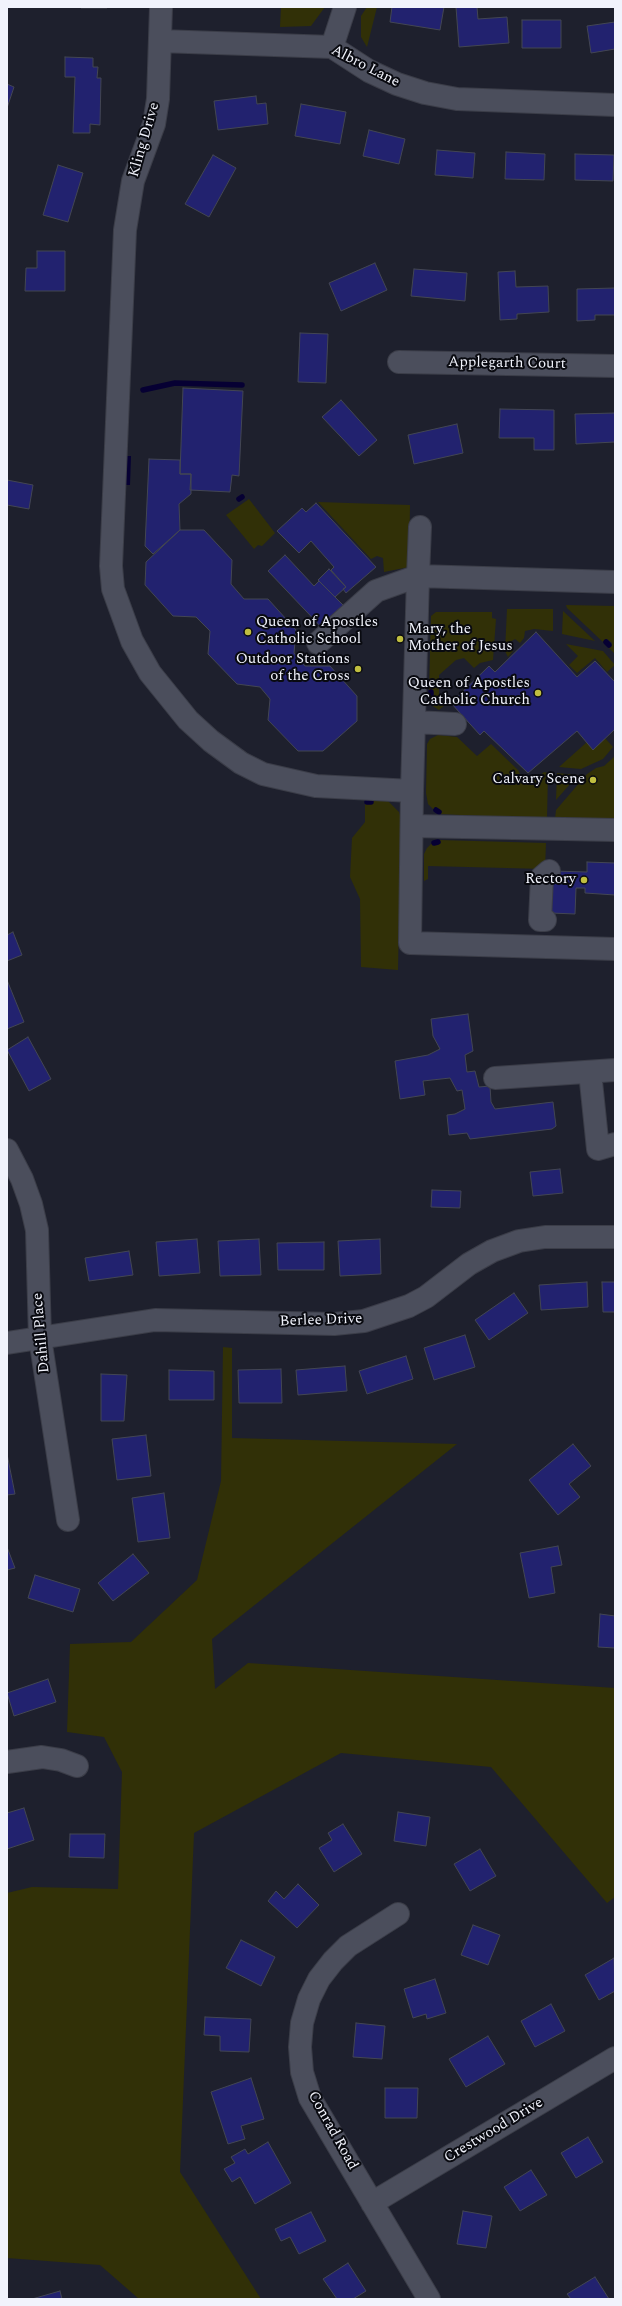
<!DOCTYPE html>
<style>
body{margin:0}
#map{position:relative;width:622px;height:2306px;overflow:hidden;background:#1e202d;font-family:Spectral,serif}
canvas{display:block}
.frame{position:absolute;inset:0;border:8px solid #f1f3fc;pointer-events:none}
</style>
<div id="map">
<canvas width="622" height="2306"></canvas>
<div class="frame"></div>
</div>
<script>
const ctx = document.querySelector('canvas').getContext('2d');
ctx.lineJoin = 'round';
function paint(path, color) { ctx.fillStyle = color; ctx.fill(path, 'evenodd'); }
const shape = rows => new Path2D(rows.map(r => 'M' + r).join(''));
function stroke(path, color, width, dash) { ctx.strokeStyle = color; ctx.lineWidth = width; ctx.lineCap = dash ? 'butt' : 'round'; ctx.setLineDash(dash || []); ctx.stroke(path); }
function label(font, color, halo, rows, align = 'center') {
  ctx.font = font + ' Spectral,serif'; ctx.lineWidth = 4; ctx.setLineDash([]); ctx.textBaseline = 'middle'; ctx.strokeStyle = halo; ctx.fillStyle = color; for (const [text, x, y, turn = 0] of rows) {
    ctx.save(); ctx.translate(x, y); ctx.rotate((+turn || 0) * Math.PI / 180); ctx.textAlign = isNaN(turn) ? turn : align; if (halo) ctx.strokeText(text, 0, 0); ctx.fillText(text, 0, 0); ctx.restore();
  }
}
paint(shape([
 [281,7,325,7,311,26,280,27],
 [367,7,377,7,367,47,361,37,361,16],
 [249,499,275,533,262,546,258,545,254,549,226,515],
 [318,502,410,505,409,567,384,572,383,558,377,556,371,559],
 [566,605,615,606,615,654,608,647,612,643,607,639,604,643,567,608],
 [507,609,553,609,553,631,534,629,525,631,524,638,520,643,515,639,507,644,508,649,513,651,508,657,505,651],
 [563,611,595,641,562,634],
 [436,612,492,612,492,618,496,619,493,660,480,663,474,668,464,658,456,660,439,675,439,699,446,704,439,710,431,705,429,699,433,699,433,691,429,690,431,616],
 [566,644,603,651,615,665,607,672,595,658,577,673,569,665,578,656],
 [438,735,457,737,477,756,491,744,518,770,522,778,537,778,544,772,548,773,547,819,438,814,428,804,426,793,427,744,430,739],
 [605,738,613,747,603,759,581,769,559,767,587,742],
 [615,756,615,817,613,819,555,819,556,810,587,774,596,768,604,766],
 [557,773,578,775,556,800],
 [373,801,388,801,399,812,401,819,398,970,361,967,360,899,350,877,352,838,365,822,365,803,372,803],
 [439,840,546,843,545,869,428,866,428,879,424,881,424,854,427,848,433,842,439,843],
 [223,1347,232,1348,232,1438,457,1444,212,1639,215,1689,248,1663,615,1688,615,1897,607,1903,491,1767,341,1753,194,1833,180,2172,261,2299,139,2299,100,2265,7,2258,7,1893,32,1887,118,1889,122,1772,104,1737,67,1732,70,1644,131,1642,197,1580,221,1481]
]), '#313007');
paint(shape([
 [122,456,131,456,130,485,121,485]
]), '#060033');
stroke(shape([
 [143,390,175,383,242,385],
 [239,499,242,497],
 [606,642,609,645],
 [431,692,431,697],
 [367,802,371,802],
 [436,810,439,812],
 [434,843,438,842]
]), '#060033', 5.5);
const building = shape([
 [81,7,108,7,107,8,81,8,81,7],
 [392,7,444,7,440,30,390,22,392,7],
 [456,7,477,7,478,19,507,17,509,43,459,47,456,7],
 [522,20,561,20,561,48,522,48,522,20],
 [615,22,615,49,591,53,587,26,615,22],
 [65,57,93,58,93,67,98,67,97,78,101,78,100,125,90,124,90,133,73,133,75,77,65,77,65,57],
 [7,84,14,87,7,108,7,84],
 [256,96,257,104,266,103,268,124,218,130,214,101,256,96],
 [301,104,346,112,340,144,295,136,301,104],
 [369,130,405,139,399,164,363,156,369,130],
 [437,150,475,153,473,178,435,175,437,150],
 [506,152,545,154,544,180,505,179,506,152],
 [575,154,614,155,613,181,575,180,575,154],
 [213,155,236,168,209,217,185,204,213,155],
 [58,165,83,173,68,222,43,215,58,165],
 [37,251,65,251,65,291,25,291,26,268,37,268,37,251],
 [375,263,387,290,341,311,329,283,375,263],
 [414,269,467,273,465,301,411,296,414,269],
 [515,271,516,287,548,286,549,312,517,314,517,319,500,320,498,272,515,271],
 [615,288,615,315,595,315,595,320,577,321,577,289,615,288],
 [300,333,328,334,326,383,298,382,300,333],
 [183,388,243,391,239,476,232,475,230,492,190,490,191,474,180,474,183,388],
 [341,400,377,440,359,456,322,417,341,400],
 [500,409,554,410,554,450,534,450,534,438,499,438,500,409],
 [615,413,615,442,576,444,575,414,615,413],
 [457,424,463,453,414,464,408,435,457,424],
 [149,459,180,460,180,474,191,474,191,494,179,504,180,530,153,554,145,546,149,459],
 [7,472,7,480,33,485,29,509,7,505,7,472],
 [316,503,376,567,346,593,343,589,346,587,331,570,334,567,311,541,299,553,277,531,302,508,306,512,316,503],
 [180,530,204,530,232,560,231,584,244,599,268,599,296,630,294,653,305,666,330,666,357,696,357,721,323,751,298,751,268,720,270,699,260,687,237,684,208,654,210,631,196,617,173,616,145,585,146,562,180,530],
 [285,555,314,586,319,581,346,608,324,630,268,571,285,555],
 [329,569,346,587,335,597,318,580,329,569],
 [536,632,577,677,595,661,615,682,615,729,593,750,577,731,528,773,484,731,480,735,451,703,489,666,495,672,536,632],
 [587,862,615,863,615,895,585,893,585,888,576,888,575,914,551,913,553,871,587,872,587,862],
 [13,932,22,955,7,961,7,935,13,932],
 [7,980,24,1022,7,1029,7,980],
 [468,1014,473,1051,465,1055,467,1072,475,1071,479,1087,490,1086,491,1102,495,1109,553,1102,556,1126,552,1129,470,1139,467,1133,449,1135,447,1115,455,1114,465,1109,462,1090,457,1091,450,1078,423,1081,425,1095,400,1099,395,1061,428,1055,440,1049,433,1036,431,1019,468,1014],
 [28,1037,51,1079,29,1091,7,1050,28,1037],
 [560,1169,563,1193,533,1196,530,1172,560,1169],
 [432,1190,461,1191,460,1208,431,1207,432,1190],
 [197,1239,200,1273,159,1276,156,1242,197,1239],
 [259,1239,261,1275,220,1276,218,1241,259,1239],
 [380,1239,381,1274,340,1276,338,1241,380,1239],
 [324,1242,324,1270,278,1270,277,1243,324,1242],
 [129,1251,133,1275,89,1281,85,1258,129,1251],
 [587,1282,588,1307,541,1310,539,1285,587,1282],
 [602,1282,615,1282,615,1312,603,1312,602,1282],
 [514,1293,528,1313,489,1340,475,1320,514,1293],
 [465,1335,475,1367,434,1380,424,1348,465,1335],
 [406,1356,413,1379,367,1394,359,1371,406,1356],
 [345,1366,347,1391,298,1395,296,1370,345,1366],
 [281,1369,282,1403,239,1403,238,1370,281,1369],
 [169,1370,214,1371,214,1400,169,1400,169,1370],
 [101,1374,127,1375,124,1421,101,1421,101,1374],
 [146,1435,151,1476,117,1480,112,1439,146,1435],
 [573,1444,591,1466,569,1484,580,1497,558,1515,529,1480,573,1444],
 [7,1454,15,1494,7,1495,7,1454],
 [164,1493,170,1538,138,1542,132,1498,164,1493],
 [558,1546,562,1565,551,1567,555,1593,529,1598,520,1553,558,1546],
 [7,1547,15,1568,7,1570,7,1547],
 [133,1554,149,1573,113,1601,98,1583,133,1554],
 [35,1575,80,1589,73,1612,28,1598,35,1575],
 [600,1614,615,1616,615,1648,598,1647,600,1614],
 [48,1679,56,1702,14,1716,7,1693,48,1679],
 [24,1808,34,1840,7,1849,7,1813,24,1808],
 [398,1812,430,1817,426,1846,394,1841,398,1812],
 [343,1824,362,1854,334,1872,319,1848,332,1840,328,1833,343,1824],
 [70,1834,105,1834,104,1858,69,1857,70,1834],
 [480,1849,496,1876,470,1891,454,1864,480,1849],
 [298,1884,319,1905,297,1928,268,1901,276,1891,284,1899,298,1884],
 [473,1925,500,1935,488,1965,461,1955,473,1925],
 [241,1940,275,1957,261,1986,226,1968,241,1940],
 [614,1958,615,1991,599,2000,585,1975,614,1958],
 [435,1979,446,2013,427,2019,426,2014,413,2018,404,1989,435,1979],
 [551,2004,565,2031,535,2047,521,2021,551,2004],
 [205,2017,251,2019,249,2052,220,2051,220,2036,204,2035,205,2017],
 [356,2023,385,2026,382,2059,353,2057,356,2023],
 [488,2036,505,2064,466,2087,449,2059,488,2036],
 [251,2078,264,2119,241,2126,245,2139,228,2144,211,2092,251,2078],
 [385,2088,418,2088,417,2118,385,2118,385,2088],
 [588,2137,603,2162,576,2178,561,2153,588,2137],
 [268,2142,291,2183,255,2204,240,2177,232,2182,224,2169,235,2163,231,2157,245,2149,248,2154,268,2142],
 [531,2170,547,2195,520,2211,504,2187,531,2170],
 [463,2211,492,2216,486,2248,457,2244,463,2211],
 [311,2212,326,2241,299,2254,290,2237,281,2241,275,2229,311,2212],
 [348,2263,366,2291,353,2299,337,2299,323,2279,348,2263],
 [595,2277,609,2299,571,2299,567,2294,595,2277],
 [60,2291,62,2299,32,2299,60,2291]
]);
paint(building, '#22226f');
stroke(building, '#434653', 1);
const minor = shape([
 [161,7,158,99,154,124,133,181,125,230,111,566,113,589,132,641,150,673,188,720,211,741,241,763,263,774,316,786,412,791,410,943,615,949],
 [160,41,332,47,369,71,397,84,425,93,457,99,615,105],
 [332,47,345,7],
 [399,362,615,366],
 [318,643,376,591,418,576,420,527],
 [414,722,455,724],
 [412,791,418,576,615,582],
 [412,826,615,830],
 [545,920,540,920,542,877,549,871],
 [590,1072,598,1149,615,1144],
 [495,1078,615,1070],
 [7,1150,22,1179,31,1204,37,1230,40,1338,68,1520],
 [7,1343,155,1320,334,1324,364,1321,409,1306,426,1297,469,1264,492,1251,519,1241,545,1237,615,1237],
 [7,1762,42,1757,61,1760,77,1766],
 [398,1914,348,1946,333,1961,319,1979,309,1999,302,2023,300,2047,302,2072,310,2098,429,2299],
 [372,2203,615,2058]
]);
stroke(minor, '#3b3d48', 24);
stroke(minor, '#4b4e5c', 22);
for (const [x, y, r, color] of [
 [248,632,4,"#c0be40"],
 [400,639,4,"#c0be40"],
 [358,669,4,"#c0be40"],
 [538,693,4,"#c0be40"],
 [593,780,4,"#c0be40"],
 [584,880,4,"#c0be40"]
]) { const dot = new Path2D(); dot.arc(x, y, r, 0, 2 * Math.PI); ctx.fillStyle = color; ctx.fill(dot); stroke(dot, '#090a10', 1.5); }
label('15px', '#f1f3fc', '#090a10', [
 ["Albro Lane",365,67,27],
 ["Kling Drive",145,140,-74],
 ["Applegarth Court",507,364,1],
 ["Berlee Drive",321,1321,-2],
 ["Dahill Place",42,1333,-95],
 ["Conrad Road",332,2131,61],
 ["Crestwood Drive",494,2131,-31]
]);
label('15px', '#f1f3fc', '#090a10', [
 ["Queen of Apostles",256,623,"left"],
 ["Catholic School",256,640,"left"],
 ["Mary, the",408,630,"left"],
 ["Mother of Jesus",408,647,"left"],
 ["Outdoor Stations",350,660],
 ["of the Cross",350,677],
 ["Queen of Apostles",530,684],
 ["Catholic Church",530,701],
 ["Calvary Scene",585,780],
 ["Rectory",576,880]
], 'right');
</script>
